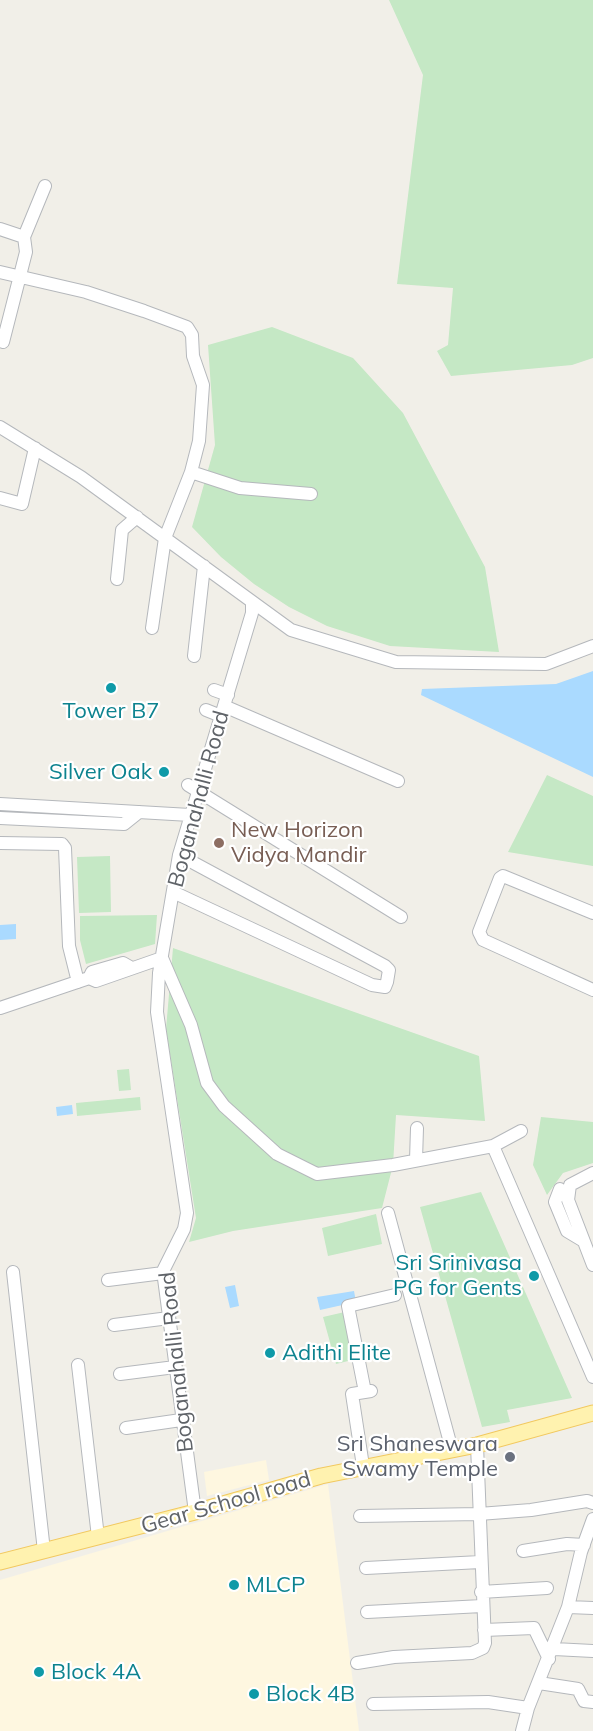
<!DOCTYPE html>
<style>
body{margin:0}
canvas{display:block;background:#f1efe8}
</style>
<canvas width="593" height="1731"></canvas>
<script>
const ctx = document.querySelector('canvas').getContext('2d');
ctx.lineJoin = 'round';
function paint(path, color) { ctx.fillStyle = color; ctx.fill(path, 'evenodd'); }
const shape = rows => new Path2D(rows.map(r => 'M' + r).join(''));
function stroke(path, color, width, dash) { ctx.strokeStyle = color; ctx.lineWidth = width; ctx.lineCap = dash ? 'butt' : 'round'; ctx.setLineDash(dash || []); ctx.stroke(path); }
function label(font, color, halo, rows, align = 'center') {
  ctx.font = font + ' Mulish,sans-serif'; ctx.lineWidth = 4.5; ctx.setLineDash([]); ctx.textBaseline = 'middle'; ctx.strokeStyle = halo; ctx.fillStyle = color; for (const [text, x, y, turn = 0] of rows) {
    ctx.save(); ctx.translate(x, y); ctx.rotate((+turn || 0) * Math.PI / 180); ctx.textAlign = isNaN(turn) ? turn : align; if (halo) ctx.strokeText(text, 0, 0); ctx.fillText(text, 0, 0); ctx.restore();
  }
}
paint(shape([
 [266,1460,269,1480,207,1496,204,1472],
 [328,1484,359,1731,0,1731,0,1580]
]), '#fef7e0');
paint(shape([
 [389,0,593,0,593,358,572,365,451,376,437,351,448,345,453,288,397,284,423,75],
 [272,327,353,358,403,413,485,567,499,652,390,646,327,626,289,607,254,584,221,557,192,527,215,445,208,345],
 [547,775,593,796,593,866,508,852],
 [110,856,111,912,79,913,77,857],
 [157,915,155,944,86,964,80,940,80,916],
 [173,948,479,1056,485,1121,396,1115,393,1165,382,1208,233,1231,189,1242,196,1218,166,1029],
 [129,1069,131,1090,119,1091,117,1070],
 [140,1097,141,1110,77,1116,76,1103],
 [541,1117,593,1122,593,1163,563,1173,547,1195,533,1165],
 [481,1192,572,1398,507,1410,510,1422,482,1427,420,1207],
 [376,1214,382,1244,328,1256,322,1228],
 [349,1311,356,1359,336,1364,323,1317]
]), '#c5e8c5');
paint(shape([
 [593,671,593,777,421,695,422,689,556,684],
 [16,924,16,939,0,940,0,925],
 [72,1105,73,1114,57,1116,56,1107],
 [235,1285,239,1306,230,1308,225,1287],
 [354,1291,356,1302,320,1310,317,1297]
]), '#aadaff');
const minor = shape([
 [0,229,24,237],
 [0,272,86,292,144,311,187,327,192,335,193,356,203,385,199,441,191,472,165,538,152,628],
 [3,342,26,252,24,237,45,186],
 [0,427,81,477,291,630,396,662,546,664,593,646],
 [191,472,240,488,311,494],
 [0,498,22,504,35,448],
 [117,579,122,530,137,517],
 [194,656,204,566],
 [214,690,228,695],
 [224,706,398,781],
 [206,710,221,716],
 [188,785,401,917],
 [0,804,190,815],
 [0,818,124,824,139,812],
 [0,843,62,844,65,848,69,946,78,982],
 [173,892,372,985,385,987,387,982,389,970,385,966,179,855],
 [593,913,503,876,500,878,479,932,483,940,593,990],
 [89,978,96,981,162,958,191,1025,207,1083,224,1106,277,1154,317,1174,393,1165,493,1146,593,1377],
 [0,1008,89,978,92,972,123,963,130,967],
 [493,1146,521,1131],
 [416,1160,417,1128],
 [593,1173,570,1185,568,1200,593,1265],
 [560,1189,555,1202,567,1231,582,1240],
 [388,1213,452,1450],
 [13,1272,44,1551],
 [108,1280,163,1273],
 [114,1325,169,1318],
 [78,1365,98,1537],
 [120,1374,175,1367],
 [365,1392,348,1306,395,1295],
 [126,1428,181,1420],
 [363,1466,352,1394,371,1391],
 [195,1512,163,1271,184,1229,187,1213,157,1012,159,973,179,855,252,613,252,602],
 [360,1516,479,1514,531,1510,587,1501,593,1503],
 [523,1551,567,1544,584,1545],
 [366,1568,480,1562],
 [481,1592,547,1588],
 [568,1607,593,1608],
 [367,1612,482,1606],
 [484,1630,534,1628,549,1659],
 [554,1649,593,1651],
 [357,1663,394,1657,472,1653,483,1648,485,1643,477,1445],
 [539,1683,578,1689,584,1701,593,1702],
 [373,1704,488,1702,528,1708],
 [522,1731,528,1708,568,1607,581,1552,593,1519]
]);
const major = shape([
 [0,1562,195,1512,321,1476,477,1445,593,1413]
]);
stroke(minor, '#b5b8bc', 14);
stroke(major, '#f2c960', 17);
stroke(minor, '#fff', 12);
stroke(major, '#fff2af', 15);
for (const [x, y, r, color] of [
 [111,688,6,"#0f9aa8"],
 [164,772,6,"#0f9aa8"],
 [219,843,6,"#8d6e63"],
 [534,1276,6,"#0f9aa8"],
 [270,1353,6,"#0f9aa8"],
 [510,1457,6,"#6b7280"],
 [234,1585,6,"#0f9aa8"],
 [39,1672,6,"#0f9aa8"],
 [254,1694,6,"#0f9aa8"]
]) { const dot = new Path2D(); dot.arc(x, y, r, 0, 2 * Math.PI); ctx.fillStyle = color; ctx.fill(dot); stroke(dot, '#fff', 2); }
label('22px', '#0d838f', '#fff', [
 ["Tower B7",111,711,"center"],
 ["Silver Oak",152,772,"right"],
 ["Sri Srinivasa",522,1263,"right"],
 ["PG for Gents",522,1288,"right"],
 ["Adithi Elite",282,1353],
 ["MLCP",246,1585],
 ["Block 4A",51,1672],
 ["Block 4B",266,1694]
], 'left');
label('22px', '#5f6368', '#fff', [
 ["Boganahalli Road",199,799,-75],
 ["Boganahalli Road",177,1362,-96],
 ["Gear School road",226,1503,-16]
]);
label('22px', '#785e54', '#fff', [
 ["New Horizon",231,830],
 ["Vidya Mandir",231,855]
], 'left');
label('22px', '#5b616d', '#fff', [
 ["Sri Shaneswara",498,1444],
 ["Swamy Temple",498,1469]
], 'right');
</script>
